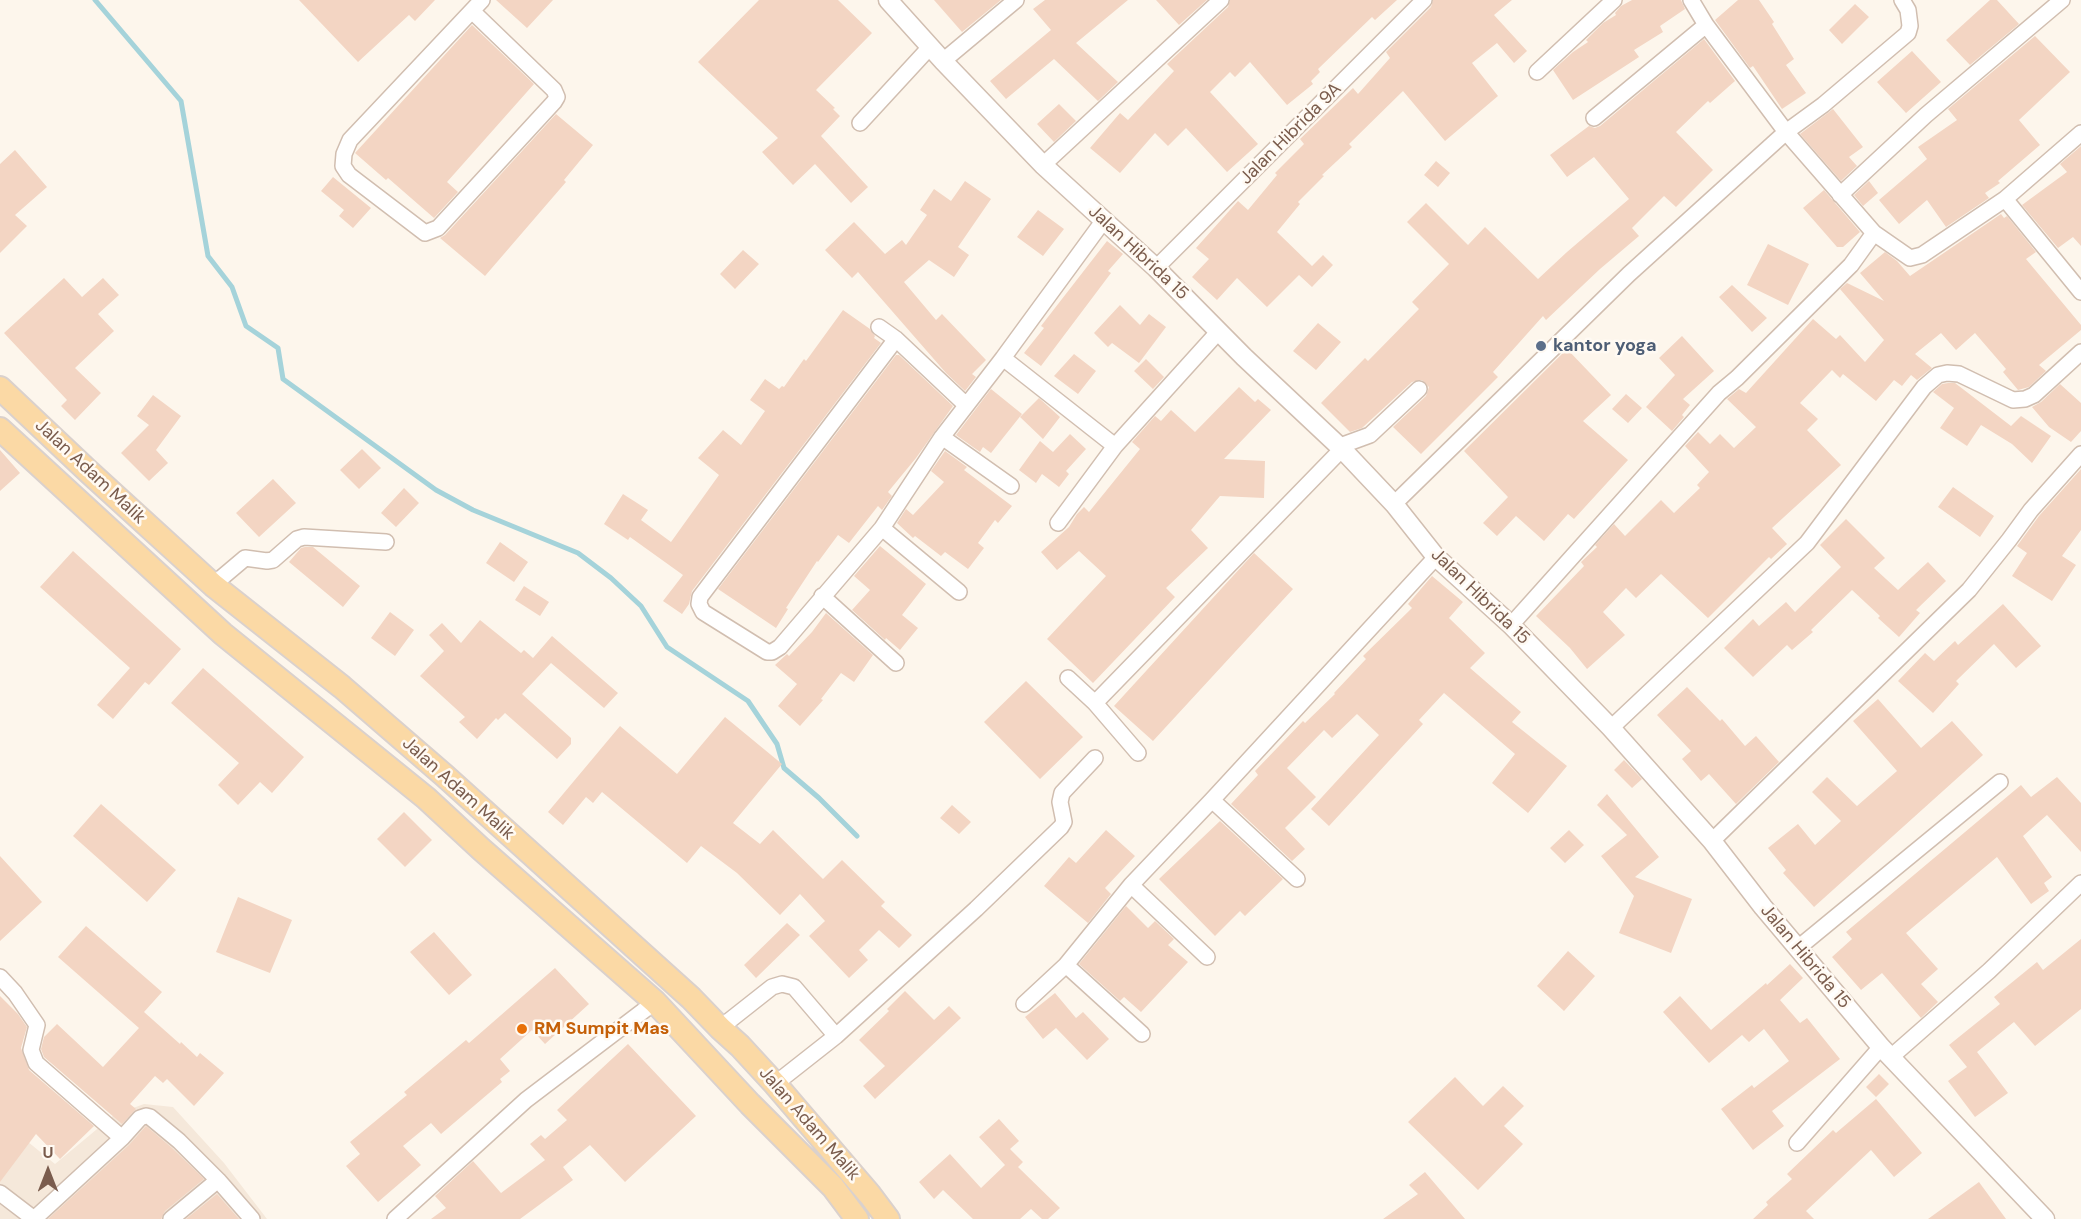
<!DOCTYPE html>
<style>
body{margin:0}
#map{position:relative;width:2081px;height:1219px;overflow:hidden;background:#fdf6ec;font-family:"DM Sans",sans-serif}
canvas{display:block}
.north{position:absolute;left:18px;top:1141px;width:60px;height:60px;-webkit-text-stroke:4px #fffaf3;paint-order:stroke;rotate:0deg;font-size:16px;font-weight:700;line-height:24px;text-align:center;color:#7a5c4d}
.north::after{content:'';display:block;margin:auto;width:21px;height:27px;background:#7a5c4d;clip-path:polygon(50% 0,100% 100%,50% 72%,0 100%)}
</style>
<div id="map">
<canvas width="2081" height="1219"></canvas>
<div class="north">U</div>
</div>
<script>
const ctx = document.querySelector('canvas').getContext('2d');
ctx.lineJoin = 'round';
function paint(path, color) { ctx.fillStyle = color; ctx.fill(path, 'evenodd'); }
const shape = rows => new Path2D(rows.map(r => 'M' + r).join(''));
function stroke(path, color, width, dash) { ctx.strokeStyle = color; ctx.lineWidth = width; ctx.lineCap = dash ? 'butt' : 'round'; ctx.setLineDash(dash || []); ctx.stroke(path); }
function label(font, color, halo, rows, align = 'center') {
  ctx.font = font + ' "DM Sans",sans-serif'; ctx.lineWidth = 5; ctx.setLineDash([]); ctx.textBaseline = 'middle'; ctx.strokeStyle = halo; ctx.fillStyle = color; for (const [text, x, y, turn = 0] of rows) {
    ctx.save(); ctx.translate(x, y); ctx.rotate((+turn || 0) * Math.PI / 180); ctx.textAlign = isNaN(turn) ? turn : align; if (halo) ctx.strokeText(text, 0, 0); ctx.fillText(text, 0, 0); ctx.restore();
  }
}
paint(shape([
 [144,1104,173,1107,224,1163,267,1219,0,1219,0,1119,55,1164,114,1115]
]), '#f5e8da');
stroke(shape([
 [95,0,181,101,208,256,232,287,246,326,278,348,283,379,436,490,473,510,578,553,611,578,641,606,667,647,748,701,777,744,784,768,819,798,857,836]
]), '#a5d3da', 5);
paint(shape([
 [299,0,435,0,415,21,409,15,358,62],
 [496,0,553,0,527,28],
 [759,0,838,0,872,33,816,90,835,108,833,109,840,116,821,136,868,187,851,203,815,164,793,185,762,152,778,138,698,62],
 [934,0,1001,0,962,32],
 [1045,0,1128,0,1076,43,1118,82,1098,101,1054,59,1006,99,990,81,1051,30,1033,9],
 [1156,0,1207,0,1179,25],
 [1230,0,1397,0,1375,20,1372,17,1318,69,1320,72,1311,81,1313,84,1287,105,1250,62,1235,77,1230,72,1210,92,1258,144,1227,172,1186,128,1168,146,1155,133,1120,173,1090,148,1120,113,1128,120,1174,71,1167,64,1228,7],
 [1433,0,1512,0,1494,15,1527,51,1514,63,1497,43,1472,63,1498,96,1445,141,1403,91,1349,144,1352,147,1322,175,1324,176,1298,202,1300,204,1277,232,1312,266,1323,255,1333,265,1312,287,1299,275,1267,307,1237,278,1217,300,1192,277,1209,259,1196,248,1238,201,1248,210,1277,175,1275,173,1304,144,1300,139,1353,88,1358,94,1390,58,1386,52,1431,7],
 [1632,0,1681,0,1685,9,1660,26,1663,32,1634,50,1639,57,1573,100,1553,70,1573,52,1588,42,1586,40,1603,23,1616,15,1615,13,1621,6],
 [1738,0,1759,0,1774,22,1772,24,1794,59,1786,65,1806,93,1782,109,1753,66,1750,68,1715,20],
 [1990,0,1997,0,2019,24,1970,65,1946,40],
 [1855,4,1869,17,1842,44,1829,30],
 [472,25,534,84,447,182,458,192,434,218,388,178,386,180,355,153],
 [2035,36,2070,72,2019,120,2040,145,1998,181,2000,183,1985,193,1989,198,1946,227,1927,200,1899,224,1879,200,1927,159,1918,147,1957,120,1948,109],
 [1704,39,1735,81,1710,103,1708,101,1676,132,1713,170,1676,207,1664,196,1632,228,1639,236,1600,269,1546,320,1543,316,1493,372,1498,377,1421,454,1393,427,1426,396,1429,387,1422,380,1412,382,1362,428,1350,432,1321,403,1365,358,1368,361,1419,309,1412,302,1449,264,1407,222,1426,203,1468,245,1485,227,1538,279,1567,252,1629,199,1594,157,1567,177,1550,155,1589,126,1595,128,1600,126],
 [1912,51,1941,82,1906,113,1877,82],
 [1059,104,1076,121,1054,142,1037,124],
 [1833,109,1863,147,1849,157,1857,166,1841,181,1800,134],
 [556,114,593,145,564,180,566,182,485,276,440,238,445,235],
 [2081,146,2081,246,2073,237,2058,248,2022,205,2067,172,2060,164],
 [15,150,47,187,15,215,27,226,0,253,0,164],
 [1436,161,1450,173,1438,187,1424,175],
 [333,177,371,208,353,228,339,216,344,210,321,191],
 [965,181,991,199,958,247,969,255,954,277,929,260,904,282,936,320,942,314,986,360,972,374,976,377,965,391,946,373,858,272,852,278,825,250,854,222,885,254,902,240,906,245,927,215,920,210,934,189,951,201],
 [1869,181,1878,193,1863,206,1854,195],
 [1824,190,1860,232,1843,247,1837,247,1803,208],
 [1038,210,1064,229,1043,256,1017,237],
 [2001,214,2004,218,2007,216,2036,252,2026,259,2081,325,2081,330,2039,365,2046,371,2029,387,2018,390,2003,372,2006,369,1975,333,1956,350,1941,333,1915,354,1932,368,1917,380,1911,375,1902,386,1894,380,1876,401,1843,374,1840,378,1832,370,1800,403,1818,419,1807,430,1841,465,1772,528,1787,544,1771,559,1769,557,1708,618,1661,574,1636,598,1626,588,1603,612,1625,635,1587,669,1570,648,1536,616,1584,566,1581,562,1597,547,1595,545,1614,524,1625,536,1661,500,1674,513,1700,488,1697,485,1709,472,1685,446,1698,432,1710,444,1720,434,1734,448,1756,427,1727,399,1739,389,1746,393,1813,319,1836,339,1840,335,1865,362,1884,340,1840,289,1847,283,1884,301,1860,273,1885,252,1897,261,1910,276],
 [1107,241,1123,254,1108,271,1111,273,1041,366,1024,353,1044,328,1041,326],
 [1768,244,1809,264,1788,305,1747,285],
 [743,250,759,264,735,289,720,274],
 [64,278,82,297,103,278,119,295,98,314,114,331,75,368,101,393,75,420,61,406,67,400,4,333],
 [1732,285,1767,318,1752,332,1719,297],
 [1120,305,1140,325,1149,314,1166,327,1139,363,1112,343,1108,347,1094,333],
 [843,310,870,329,875,336,874,338,881,343,692,591,689,604,682,614,663,601,683,575,630,537,628,540,604,524,623,494,648,510,641,520,671,542,719,475,698,458,723,430,741,445,765,411,750,400,765,379,779,389,782,386,784,387,804,359,806,361],
 [1318,323,1341,342,1316,370,1293,351],
 [1682,336,1714,371,1683,399,1690,405,1682,415,1684,417,1672,431,1646,407,1675,375,1659,358],
 [1567,349,1611,395,1583,421,1628,460,1574,519,1568,514,1544,541,1516,516,1497,536,1483,523,1508,497,1464,451],
 [1074,354,1096,371,1078,394,1054,376],
 [896,355,899,355,953,406,916,458,888,492,892,496,882,510,878,506,849,543,838,535,818,562,817,561,786,608,788,609,776,628,718,589],
 [1146,359,1164,377,1153,389,1134,371],
 [1948,383,1955,383,2011,426,2021,416,2051,436,2032,463,2012,444,1981,425,1967,446,1940,428,1954,408,1933,392,1942,384],
 [2060,384,2081,403,2081,431,2071,442,2049,427,2032,407,2041,402],
 [1239,387,1255,402,1258,399,1271,410,1224,459,1265,461,1264,498,1220,496,1191,530,1208,548,1166,588,1175,597,1093,683,1047,639,1106,576,1079,551,1057,570,1041,552,1069,527,1077,514,1084,507,1089,512,1140,449,1132,442,1155,416,1161,421,1171,410,1195,432],
 [991,389,1022,414,991,453,983,447,980,452,956,435],
 [1626,394,1642,408,1628,423,1612,409],
 [153,395,181,416,156,450,168,463,149,481,121,453,149,425,137,416],
 [1039,398,1060,417,1043,439,1020,417],
 [1070,434,1086,449,1066,471,1069,474,1059,487,1042,474,1036,483,1019,470,1040,441,1053,452],
 [362,449,381,468,359,489,340,470],
 [0,450,20,473,0,491],
 [945,451,967,467,964,470,1012,506,998,523,995,520,978,543,984,548,968,569,945,552,941,556,915,536,913,538,897,523,906,509,913,515,944,482,931,471],
 [2081,469,2081,530,2062,556,2076,565,2052,601,2012,576,2027,553,2017,546,2039,516],
 [273,479,296,503,259,537,236,513],
 [1953,487,1994,516,1980,537,1938,507],
 [404,488,419,503,396,527,381,513],
 [1846,519,1885,558,1874,568,1898,590,1928,562,1946,581,1916,610,1920,613,1899,637,1878,618,1880,616,1852,590,1811,630,1813,632,1792,650,1787,645,1753,677,1724,648,1753,619,1759,626,1786,602,1795,612,1841,567,1820,545],
 [500,542,528,562,514,582,486,563],
 [880,546,926,584,902,615,918,628,900,650,886,638,885,640,852,610,870,590,854,576],
 [305,547,313,547,360,586,343,607,289,562,301,548],
 [73,551,181,649,149,685,145,682,113,719,97,705,130,668,40,587],
 [1254,553,1293,589,1153,741,1114,706],
 [1432,576,1463,602,1449,618,1485,653,1470,668,1521,712,1512,722,1567,766,1528,813,1492,783,1515,754,1444,693,1419,720,1423,724,1329,826,1311,809,1379,735,1357,714,1332,738,1324,730,1287,768,1316,797,1285,828,1305,849,1292,861,1231,804,1258,775,1255,771,1303,721,1305,723,1335,694,1334,693,1366,659,1363,656,1412,608,1408,604],
 [524,586,549,602,540,616,515,600],
 [2003,604,2041,646,2016,668,1994,644,1956,681,1959,684,1933,713,1898,681,1925,653,1934,661,1955,641,1958,645],
 [390,612,414,630,395,656,371,638],
 [826,613,873,655,854,682,841,673,821,699,823,700,800,726,778,706,797,684,775,665,787,654,789,656,812,632],
 [480,620,521,653,524,650,533,658,552,636,618,693,604,708,551,663,522,694,571,738,571,744,557,759,505,713,498,720,496,718,477,739,459,722,465,717,420,676,444,651,429,635,442,623,461,643],
 [203,668,304,757,272,793,260,782,238,805,218,785,239,763,171,703],
 [1026,681,1083,737,1040,779,984,722],
 [1687,687,1720,721,1722,719,1745,746,1756,736,1779,762,1736,804,1709,774,1701,781,1682,759,1691,751,1657,715],
 [1878,699,1921,748,1952,721,1983,755,1814,907,1783,873,1786,870,1768,848,1798,824,1815,845,1841,821,1812,792,1827,777,1857,806,1897,771,1853,721],
 [725,717,782,764,733,823,760,844,773,830,823,879,842,860,885,902,881,906,912,935,899,948,879,930,859,950,868,960,849,978,809,936,825,921,800,894,780,915,737,873,701,846,687,863,602,792,593,803,586,797,563,825,548,812,620,726,677,774],
 [1624,760,1642,779,1632,788,1614,770],
 [2057,777,2081,803,2081,852,2047,815,2023,836,2052,877,2044,883,2049,891,2031,904,1997,857,1906,933,1938,969,1921,984,1938,1002,1921,1018,1882,973,1861,990,1832,957,1852,939,1846,932,2021,785,2031,797],
 [1607,794,1659,857,1635,877,1692,899,1671,953,1619,933,1634,896,1601,856,1627,835,1597,805],
 [101,804,176,870,147,902,73,836],
 [952,805,971,822,959,834,940,818],
 [404,812,432,840,405,867,377,839],
 [1220,821,1283,879,1245,916,1240,911,1215,936,1159,879],
 [1106,830,1135,856,1105,888,1111,894,1088,923,1044,886,1069,857,1076,863],
 [1569,830,1584,845,1565,863,1550,848],
 [0,856,42,902,0,941],
 [238,897,292,920,270,973,216,952],
 [1126,906,1148,928,1155,921,1174,939,1168,945,1188,962,1141,1012,1124,997,1120,1001,1079,964],
 [787,923,800,935,756,978,744,965],
 [86,926,162,992,144,1012,180,1044,181,1042,197,1057,200,1053,224,1073,194,1106,167,1079,163,1083,155,1076,130,1104,136,1109,122,1124,44,1057,41,1049,44,1037,57,1024,103,1067,139,1028,58,957],
 [434,932,472,975,449,995,410,952],
 [2081,939,2081,1009,2035,1046,2014,1022,1977,1052,2008,1093,1975,1117,1948,1081,1967,1067,1949,1045,2000,1004,1994,997,2037,962,2043,970],
 [1568,951,1595,976,1564,1011,1537,986],
 [1790,964,1803,978,1780,1000,1800,1023,1807,1018,1840,1059,1772,1111,1784,1126,1753,1150,1721,1109,1752,1085,1754,1088,1789,1061,1764,1029,1749,1042,1742,1035,1709,1063,1663,1012,1680,996,1711,1030,1766,983,1767,985],
 [555,968,589,1004,545,1044,532,1030,500,1059,510,1071,500,1079,502,1082,441,1134,431,1123,403,1146,421,1165,378,1202,346,1166,360,1154,350,1142,407,1095,404,1092,441,1061,466,1040,469,1043],
 [905,991,934,1020,949,1006,961,1018,875,1099,863,1086,885,1066,859,1040,889,1011,887,1009],
 [1055,993,1076,1018,1083,1012,1109,1039,1087,1060,1056,1028,1043,1039,1025,1017],
 [0,996,18,1014,27,1027,21,1048,29,1070,94,1126,60,1159,36,1134,0,1182],
 [628,1044,696,1116,625,1182,590,1145,563,1167,573,1180,520,1219,431,1219,446,1208,435,1196,473,1161,501,1193,545,1160,530,1144,541,1135,545,1139,567,1120,557,1110],
 [1879,1074,1889,1084,1876,1097,1866,1087],
 [1455,1077,1483,1106,1503,1086,1524,1106,1504,1126,1523,1144,1478,1190,1408,1122],
 [1876,1099,1922,1153,1894,1177,1871,1150,1806,1211,1814,1219,1753,1219,1768,1205,1766,1202,1792,1179,1787,1174,1833,1130,1836,1133],
 [999,1119,1019,1141,1010,1149,1023,1162,1018,1167,1060,1208,1048,1219,1042,1219,1031,1209,1020,1219,973,1219,943,1190,934,1199,919,1182,950,1154,981,1188,1005,1165,979,1137],
 [146,1126,172,1148,204,1179,165,1211,161,1219,48,1219,129,1145],
 [1425,1172,1465,1219,1383,1219,1418,1194,1409,1185],
 [1979,1182,2006,1219,1928,1219],
 [217,1194,239,1219,186,1219]
]), '#f3d5c3');
const minor = shape([
 [1691,0,1706,25,1786,132,1874,233,1910,258,1922,255,2005,199,2081,133],
 [472,11,554,90,557,97,554,102,438,228,425,233,349,175,343,166,344,154,350,140,482,0],
 [943,61,1016,0],
 [1537,72,1614,0],
 [1594,118,1706,25],
 [860,123,930,47],
 [1043,165,1221,0],
 [1840,195,1926,115,2062,0],
 [2005,199,2081,292],
 [1156,268,1424,0],
 [879,327,896,339,966,405],
 [896,339,700,597,699,604,703,612,767,652,772,652,780,647,882,528,942,437,1003,358,1104,220],
 [1003,358,1115,446],
 [942,437,1011,486],
 [1340,446,1370,435,1419,389],
 [1394,504,1629,274,1786,132,1823,105,1908,33,1910,26,1908,10,1902,0],
 [1058,523,1115,446,1219,331],
 [882,528,959,592],
 [213,585,245,558,267,561,273,560,297,539,304,537,386,542],
 [822,596,896,663],
 [1511,625,1719,393,1737,378,1851,265,1874,233],
 [1068,678,1095,703,1138,753],
 [1095,703,1342,449],
 [1611,728,1807,543,1924,387,1938,375,1947,373,1959,374,2013,400,2025,399,2034,395,2081,352],
 [1212,800,1297,879],
 [1712,841,1969,590,2009,540,2031,510,2081,454],
 [1131,885,1207,957],
 [1798,948,2000,782],
 [1066,965,1142,1034],
 [0,977,15,993,37,1025,31,1050,36,1063,122,1138],
 [1024,1004,1066,965,1131,885,1212,800,1436,557],
 [720,1028,772,987,782,984,794,987,836,1036,775,1084],
 [836,1036,976,909,1061,827,1064,822,1060,802,1062,793,1095,758],
 [1891,1057,1989,971,2081,883],
 [1797,1143,1881,1047],
 [0,1193,34,1219],
 [34,1219,122,1138,140,1118,146,1116,150,1117,179,1141,218,1180,252,1219],
 [171,1219,218,1180],
 [395,1219,526,1100,655,1002]
]);
const tertiary = shape([
 [888,0,943,61,1043,165,1156,268,1244,357,1342,449,1394,504,1436,557,1511,625,1611,728,1712,841,1763,907,1881,1047,2045,1219]
]);
const primary = shape([
 [0,388,89,472,213,585,342,687,445,776,691,998,720,1028,740,1046,775,1084,870,1195,888,1219],
 [0,429,223,634,426,798,481,849,655,1002,750,1104,833,1187,857,1219]
]);
stroke(minor, '#d1beb0', 18);
stroke(tertiary, '#d1beb0', 21);
stroke(primary, '#dad1cd', 26);
stroke(minor, '#fff', 15);
stroke(tertiary, '#fff', 18);
stroke(primary, '#fbd9a5', 22);
for (const [x, y, r, color] of [
 [1541,346,6,"#5c6f8a"],
 [522,1029,6,"#e8710a"]
]) { const dot = new Path2D(); dot.arc(x, y, r, 0, 2 * Math.PI); ctx.fillStyle = color; ctx.fill(dot); stroke(dot, '#fffaf3', 2); }
label('18px', '#7a5c4d', '#fffaf3', [
 ["Jalan Hibrida 9A",1291,134,-45],
 ["Jalan Hibrida 15",1138,253,43],
 ["Jalan Adam Malik",90,472,43],
 ["Jalan Hibrida 15",1480,597,44],
 ["Jalan Adam Malik",458,789,42],
 ["Jalan Hibrida 15",1805,957,50],
 ["Jalan Adam Malik",809,1124,49]
]);
label('bold 18px', '#4e5e75', '#fffaf3', [
 ["kantor yoga",1553,346]
], 'left');
label('bold 18px', '#c56008', '#fffaf3', [
 ["RM Sumpit Mas",534,1029]
], 'left');
</script>
